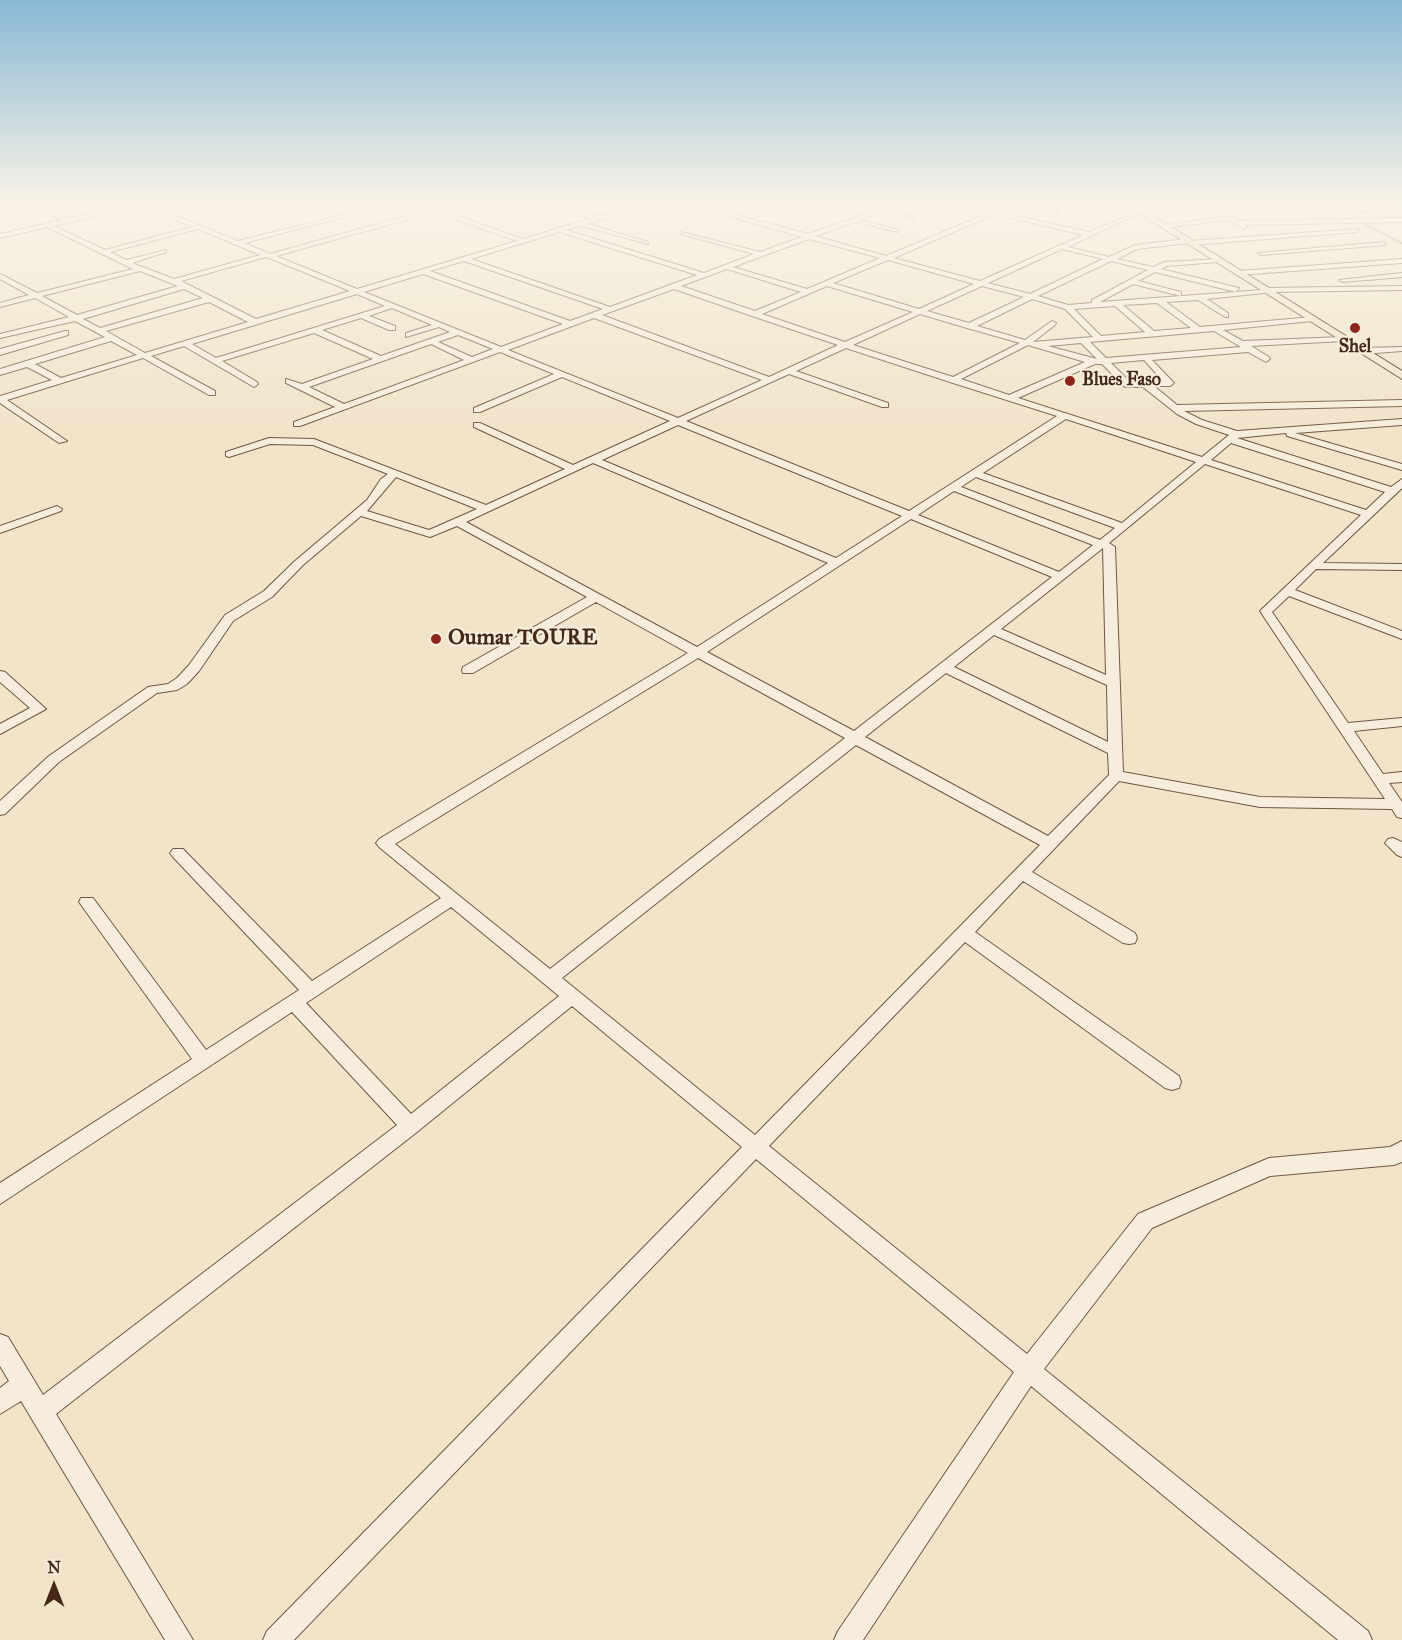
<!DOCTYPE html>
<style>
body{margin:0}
#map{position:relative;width:1402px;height:1640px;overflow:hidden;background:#f1e4c9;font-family:"IM FELL Great Primer",serif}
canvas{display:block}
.north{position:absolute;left:24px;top:1556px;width:60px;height:60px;-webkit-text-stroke:4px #f6eddc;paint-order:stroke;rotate:0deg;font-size:16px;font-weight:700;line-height:24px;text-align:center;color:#452816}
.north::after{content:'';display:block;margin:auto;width:21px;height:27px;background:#452816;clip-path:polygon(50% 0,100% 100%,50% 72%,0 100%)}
</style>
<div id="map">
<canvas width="1402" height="1640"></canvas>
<div class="north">N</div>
</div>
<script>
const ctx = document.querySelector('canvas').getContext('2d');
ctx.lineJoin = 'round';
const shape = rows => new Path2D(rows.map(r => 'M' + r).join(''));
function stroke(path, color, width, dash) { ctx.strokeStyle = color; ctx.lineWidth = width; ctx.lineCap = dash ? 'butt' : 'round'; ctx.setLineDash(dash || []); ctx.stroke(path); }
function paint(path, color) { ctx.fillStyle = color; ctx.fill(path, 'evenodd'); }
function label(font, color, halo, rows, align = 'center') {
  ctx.font = font + ' "IM FELL Great Primer",serif'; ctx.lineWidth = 4.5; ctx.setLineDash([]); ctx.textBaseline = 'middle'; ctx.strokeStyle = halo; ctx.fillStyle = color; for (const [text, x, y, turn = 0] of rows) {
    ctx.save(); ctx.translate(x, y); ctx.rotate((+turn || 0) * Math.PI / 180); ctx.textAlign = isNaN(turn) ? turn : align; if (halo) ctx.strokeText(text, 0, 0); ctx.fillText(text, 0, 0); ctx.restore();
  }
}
stroke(shape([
 [1369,205,1372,211,1355,213,1354,219,1402,243]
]), '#798376', 2);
const minor = shape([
 [0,205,11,205,0,209,0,205],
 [33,205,41,205,69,218,127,205,138,205,54,226,105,250,192,227,141,205,150,205,238,241,380,205,390,205,245,243,270,254,445,205,455,205,441,210,523,239,592,218,550,205,560,205,599,216,636,205,646,205,588,224,648,242,648,244,582,226,566,230,704,273,754,254,681,234,681,232,760,252,802,237,689,205,699,205,808,234,874,211,856,205,880,208,898,205,887,210,914,217,914,219,881,212,861,220,898,230,898,232,855,222,815,236,886,256,988,213,961,205,972,205,1002,212,1019,205,1027,205,1009,214,1089,232,1142,210,1142,212,1068,247,1109,257,1135,245,1187,239,1190,241,1359,229,1357,232,1191,245,1188,243,1137,249,1117,259,1153,267,1165,262,1219,259,1217,262,1167,266,1161,269,1239,288,1236,292,1262,290,1266,288,1402,286,1402,290,1273,292,1207,299,1228,313,1228,317,1225,317,1198,300,1166,302,1200,327,1312,317,1316,319,1312,321,1223,330,1243,341,1343,337,1347,339,1343,341,1251,346,1269,357,1270,359,1266,362,1248,352,1152,360,1174,383,1170,386,1154,386,1177,405,1402,400,1402,406,1184,411,1202,420,1237,431,1402,419,1402,425,1295,433,1402,464,1402,470,1287,436,1286,433,1237,438,1391,487,1402,479,1402,488,1323,563,1402,564,1402,570,1316,569,1295,590,1402,631,1402,639,1289,596,1272,612,1348,723,1402,718,1402,726,1354,731,1383,774,1402,772,1402,782,1389,783,1402,802,1402,818,1397,817,1392,809,1260,807,1119,781,1032,872,1135,933,1137,938,1135,943,1129,944,1123,943,1023,881,975,932,1179,1076,1181,1082,1179,1088,1172,1090,1165,1088,965,942,769,1146,1027,1354,1138,1214,1269,1158,1390,1147,1402,1141,1402,1162,1394,1165,1270,1176,1152,1228,1044,1369,1368,1631,1372,1640,1338,1640,1031,1386,863,1640,834,1640,838,1631,1014,1372,756,1159,294,1640,263,1640,267,1631,742,1147,572,1006,417,1132,56,1414,193,1640,165,1640,21,1401,0,1414,0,1388,9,1381,0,1366,0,1334,8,1337,43,1395,397,1125,292,1012,0,1204,0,1183,192,1059,79,902,81,898,93,898,206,1050,299,990,173,857,170,853,173,849,183,849,312,981,441,898,379,847,376,843,379,839,688,653,596,602,473,673,463,673,462,670,463,667,587,597,457,526,430,537,361,516,303,565,272,597,233,621,199,671,187,684,177,690,157,693,59,762,5,814,0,815,0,801,49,756,148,687,168,684,177,678,189,665,225,615,264,591,295,561,367,500,381,479,388,474,313,445,270,444,229,457,226,456,226,452,269,438,314,439,486,505,565,469,474,427,474,423,480,423,573,465,670,421,562,377,480,412,474,412,474,408,554,374,500,352,300,426,294,426,294,422,335,407,286,383,286,379,302,384,373,359,314,333,222,361,257,382,258,384,254,387,184,346,151,356,215,391,215,395,209,395,143,358,7,400,67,441,59,443,0,403,0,396,52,380,27,367,0,375,0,369,105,337,75,321,0,338,0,334,69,317,35,298,0,307,0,303,29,295,0,279,0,274,37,293,133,269,47,227,0,238,0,234,62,220,33,205],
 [434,212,517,241,357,289,276,256,434,212],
 [995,214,1083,235,980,281,894,258,995,214],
 [198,229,260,255,174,279,132,263,166,252,166,250,126,260,110,252,198,229],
 [559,232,697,275,610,307,471,259,559,232],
 [809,239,880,258,807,289,733,267,809,239],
 [1062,249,1103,259,1030,294,988,283,1062,249],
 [266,257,269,258,350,291,256,319,181,281,266,257],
 [888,260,974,284,919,309,833,283,888,260],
 [464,261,603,309,570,321,430,271,464,261],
 [1111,261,1148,270,1092,300,1092,303,1068,305,1038,296,1111,261],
 [727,269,801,292,755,311,681,286,727,269],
 [140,271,178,286,77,315,42,296,140,271],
 [1155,272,1236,292,1100,302,1133,284,1181,296,1181,292,1138,281,1155,272],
 [423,274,563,324,501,347,364,292,423,274],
 [827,286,913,312,845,342,762,314,827,286],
 [982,286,1024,297,969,323,927,311,982,286],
 [184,289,203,298,100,328,83,319,184,289],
 [674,289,752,316,838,345,769,377,602,315,674,289],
 [357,294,385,306,216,358,192,344,357,294],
 [1032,299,1065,309,1093,337,1033,342,1055,325,1056,323,1052,321,1025,340,977,326,1032,299],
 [209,302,248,322,145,353,106,331,209,302],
 [1157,303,1191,328,1154,331,1123,305,1157,303],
 [1115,306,1145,332,1101,336,1074,309,1115,306],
 [392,308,432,325,406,333,406,337,439,327,450,332,381,356,322,330,361,318,389,330,395,330,395,326,369,316,392,308],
 [920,314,967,328,1020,343,953,377,853,345,920,314],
 [594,318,762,380,678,418,508,350,594,318],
 [1214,331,1241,347,1106,358,1090,342,1214,331],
 [458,335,493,349,472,357,438,342,458,335],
 [111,341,137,355,61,378,35,364,111,341],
 [1081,343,1097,359,1048,346,1081,343],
 [431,344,464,360,344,404,309,387,431,344],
 [1028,345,1085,362,1009,395,961,379,1028,345],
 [846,348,950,382,1057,416,909,511,686,421,789,374,882,407,888,407,888,403,796,371,846,348],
 [1144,360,1163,381,1130,382,1111,363,1144,360],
 [1095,364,1102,364,1125,387,1143,387,1177,414,1196,424,1229,435,1202,457,1018,398,1095,364],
 [1066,419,1196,462,1122,523,983,473,1066,419],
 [678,425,902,516,836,558,602,460,678,425],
 [1231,443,1385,492,1366,510,1211,460,1231,443],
 [593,463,828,563,697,647,466,522,593,463],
 [1205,464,1361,515,1260,611,1385,799,1260,797,1123,772,1115,547,1109,543,1205,464],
 [396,477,477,509,429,530,367,511,396,477],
 [976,477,1115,528,1100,540,961,487,976,477],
 [954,491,1093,545,1059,572,918,515,954,491],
 [911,519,1052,577,854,731,707,652,911,519],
 [1103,548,1106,675,1001,629,1103,548],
 [994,635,1107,685,1108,742,954,667,994,635],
 [698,658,845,738,550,969,395,844,698,658],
 [946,673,1108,753,1109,775,1048,836,865,737,946,673],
 [856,745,1040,845,755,1135,562,978,856,745],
 [451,907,559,996,411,1114,306,1003,451,907],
 [190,205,199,205,210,210,207,212,190,205],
 [492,205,501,205,504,207,501,209,492,205],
 [1042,205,1049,205,1059,215,1054,216,1042,205],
 [1179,205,1187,205,1199,213,1194,214,1179,205],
 [1234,205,1242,205,1244,207,1241,209,1234,205],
 [1382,205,1400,205,1384,208,1382,205],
 [1286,206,1357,206,1360,208,1357,210,1284,209,1286,206],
 [1229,216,1239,221,1402,218,1402,222,1245,225,1247,227,1244,229,1228,220,1163,228,1160,226,1229,216],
 [1384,242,1386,245,1261,255,1258,253,1384,242],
 [1402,259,1402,263,1238,275,1234,273,1238,271,1402,259],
 [1402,273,1402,277,1343,282,1339,280,1402,273],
 [65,331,68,331,68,335,0,355,0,349,65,331],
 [1402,347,1402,351,1363,354,1359,351,1363,348,1402,347],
 [57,506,62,509,61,511,0,533,0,526,57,506],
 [0,671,5,672,46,709,0,734,0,724,30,708,0,682,0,671],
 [1393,838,1402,842,1402,857,1397,855,1385,843,1388,839,1393,838]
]);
const major = shape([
 [1126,205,1136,205,1402,371,1402,379,1126,205]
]);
stroke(minor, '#705743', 2);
stroke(major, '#452816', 2);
paint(minor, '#f6eddc');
paint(major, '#f1e4c9');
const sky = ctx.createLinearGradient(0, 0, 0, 435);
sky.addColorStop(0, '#89b8d4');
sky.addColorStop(0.47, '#f9f3e7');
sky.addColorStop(1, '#f9f3e700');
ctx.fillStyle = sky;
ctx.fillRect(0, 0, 1402, 435);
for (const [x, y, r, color] of [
 [1355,328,6,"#8f2418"],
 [1070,381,6,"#8f2418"],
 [436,639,6,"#8f2418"]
]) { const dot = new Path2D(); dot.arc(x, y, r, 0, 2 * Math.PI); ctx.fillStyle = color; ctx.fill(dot); stroke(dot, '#f6eddc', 2); }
label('bold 18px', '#452816', '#f6eddc', [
 ["Shel",1355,348],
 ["Blues Faso",1082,381,"left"]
]);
label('bold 22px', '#452816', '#f6eddc', [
 ["Oumar TOURE",448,639]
], 'left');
</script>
